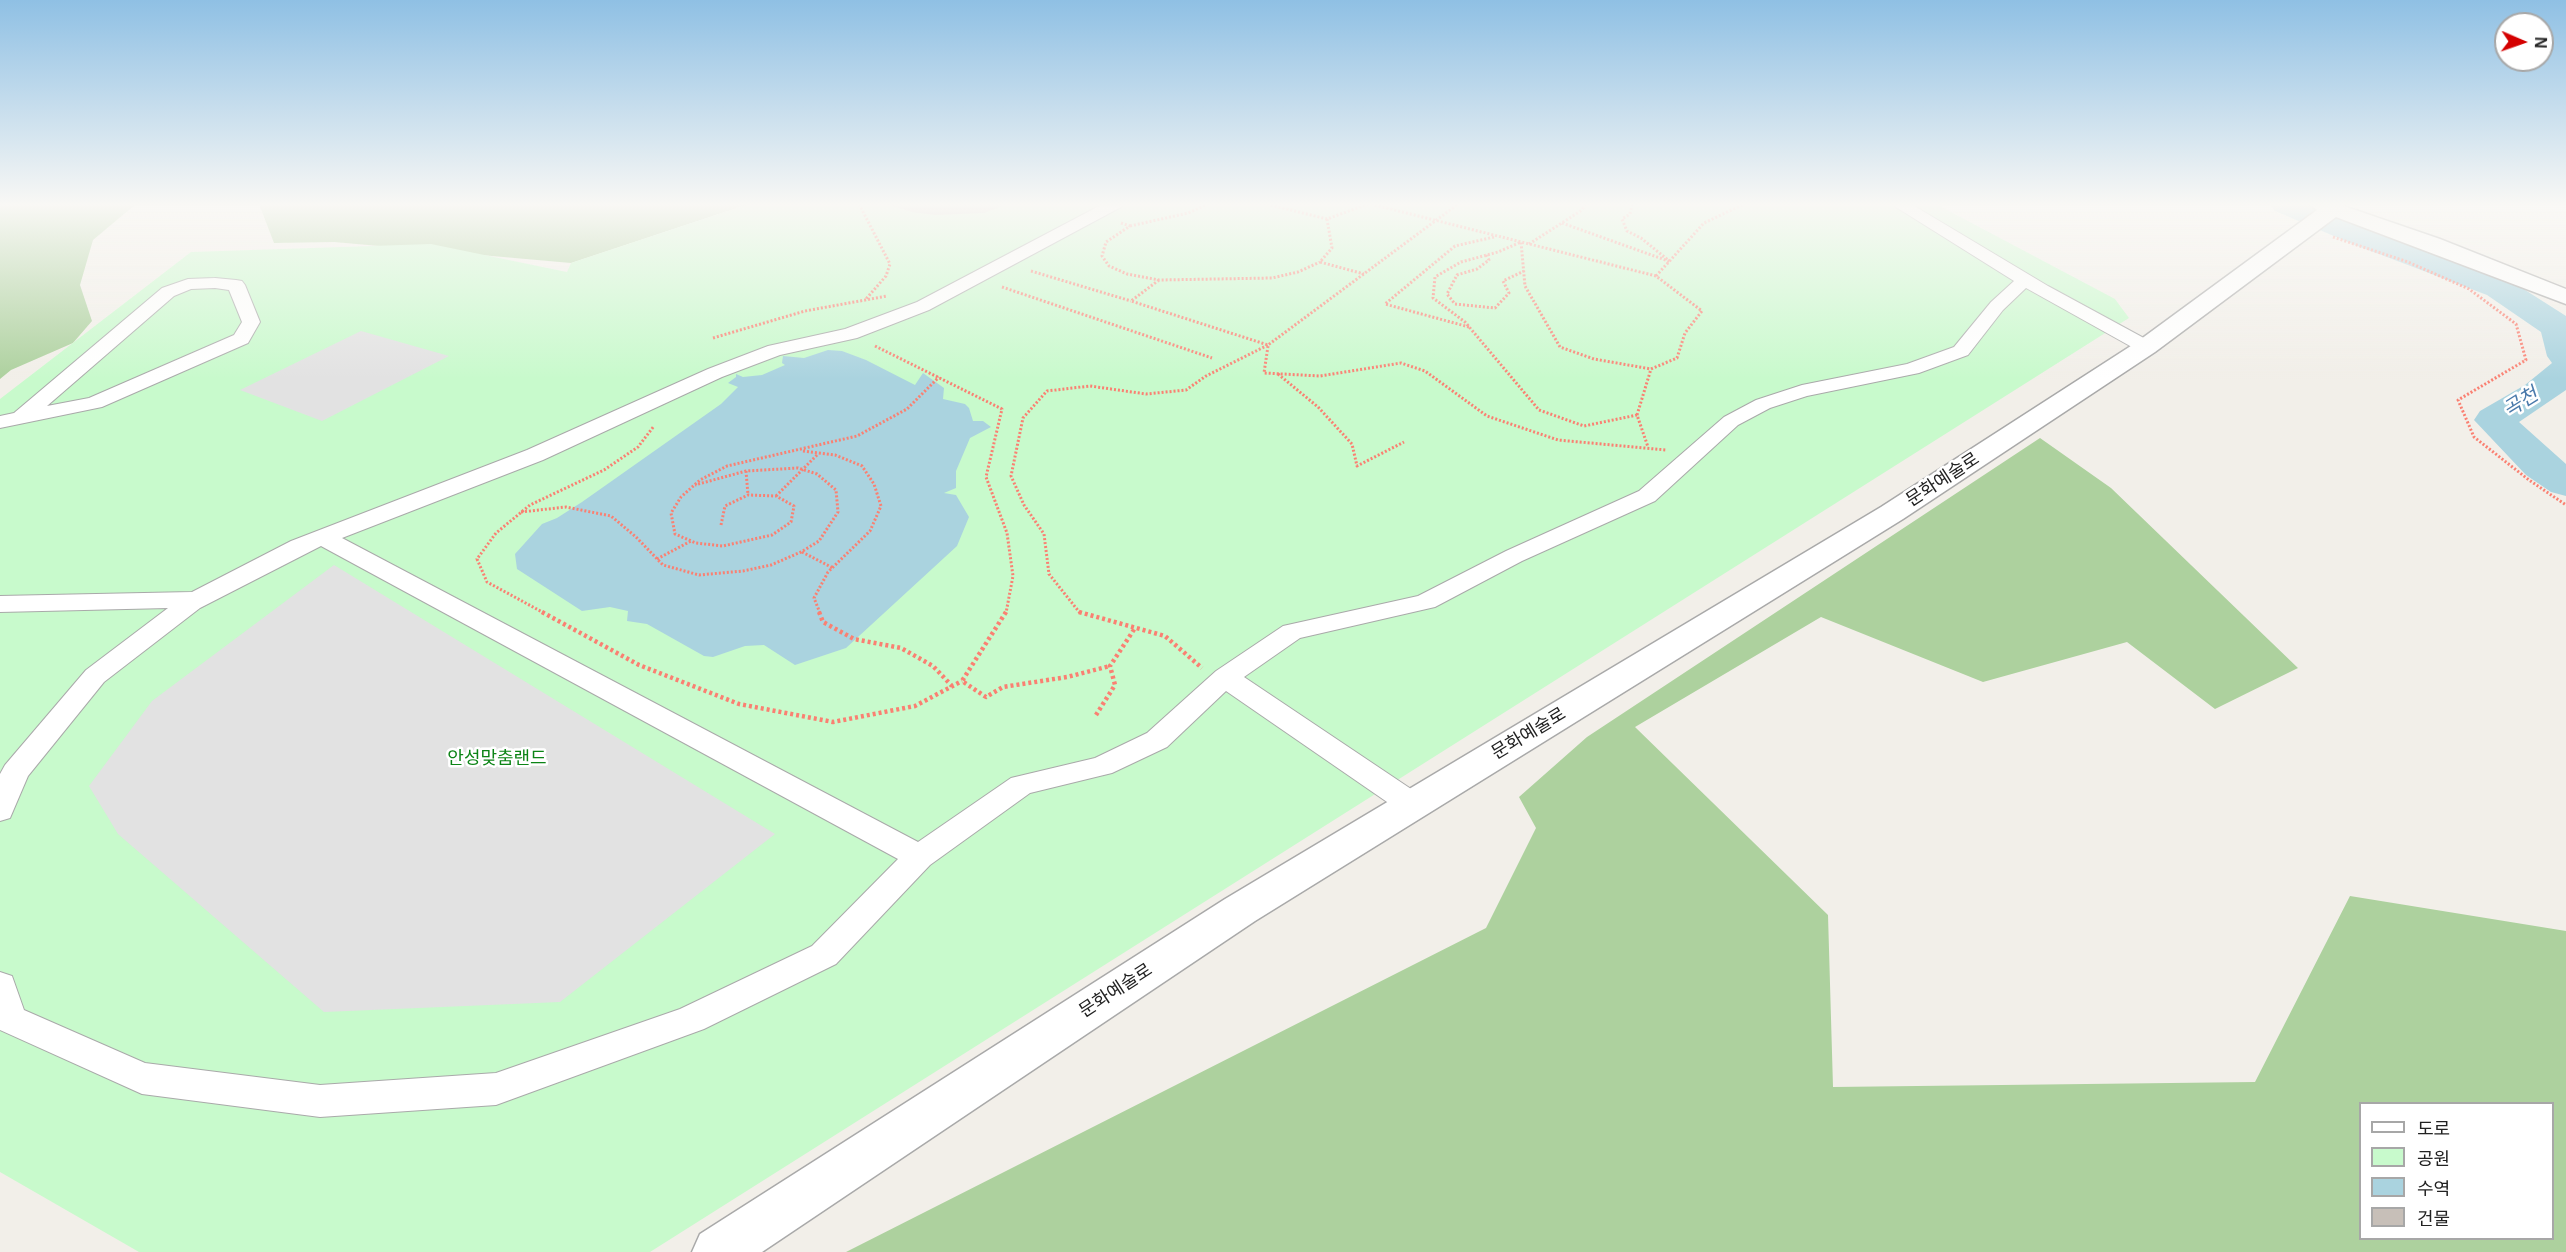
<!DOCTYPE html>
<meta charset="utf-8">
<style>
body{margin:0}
#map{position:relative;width:2566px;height:1252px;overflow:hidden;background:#f2efe9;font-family:Helvetica,"Noto Sans KR",sans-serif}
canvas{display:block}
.legend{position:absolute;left:2359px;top:1102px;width:195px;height:138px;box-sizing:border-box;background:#fff;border:2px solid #a7a7a7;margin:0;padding:8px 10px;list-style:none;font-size:18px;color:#222}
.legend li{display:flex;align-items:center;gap:12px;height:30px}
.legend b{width:30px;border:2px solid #a7a7a7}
.north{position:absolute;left:2494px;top:12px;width:60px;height:60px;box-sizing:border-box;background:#fff;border:2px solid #a7a7a7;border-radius:50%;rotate:92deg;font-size:16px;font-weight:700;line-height:24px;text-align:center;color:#222}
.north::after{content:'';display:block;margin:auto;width:21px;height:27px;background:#d40000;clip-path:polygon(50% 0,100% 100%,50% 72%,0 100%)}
</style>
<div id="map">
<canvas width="2566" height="1252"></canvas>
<ul class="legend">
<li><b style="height:8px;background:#fff"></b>도로</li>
<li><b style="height:16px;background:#c8facc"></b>공원</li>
<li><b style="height:16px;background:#aad3df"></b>수역</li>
<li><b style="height:16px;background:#c7bfb8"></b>건물</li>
</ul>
<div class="north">N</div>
</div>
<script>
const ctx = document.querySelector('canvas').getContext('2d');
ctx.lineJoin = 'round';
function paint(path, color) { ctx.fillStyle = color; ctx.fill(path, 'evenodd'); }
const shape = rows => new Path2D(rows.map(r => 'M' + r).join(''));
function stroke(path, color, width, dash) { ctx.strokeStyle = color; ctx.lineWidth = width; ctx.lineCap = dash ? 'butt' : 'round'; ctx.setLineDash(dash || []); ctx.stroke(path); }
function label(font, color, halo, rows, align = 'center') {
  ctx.font = font + ' Helvetica,"Noto Sans KR",sans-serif'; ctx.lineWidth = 5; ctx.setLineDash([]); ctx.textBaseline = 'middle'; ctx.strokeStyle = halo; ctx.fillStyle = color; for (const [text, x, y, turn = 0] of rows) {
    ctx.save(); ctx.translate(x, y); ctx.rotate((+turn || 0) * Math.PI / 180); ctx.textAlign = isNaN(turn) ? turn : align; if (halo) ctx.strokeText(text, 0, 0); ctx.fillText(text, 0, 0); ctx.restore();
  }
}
paint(shape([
 [0,204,136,204,93,240,80,285,92,321,73,343,11,370,0,379],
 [259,204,749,204,571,263,334,242,274,243],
 [2040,438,2111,488,2298,668,2215,709,2127,642,1983,682,1821,617,1635,727,1828,915,1833,1087,2255,1082,2350,896,2566,931,2566,1252,846,1252,1486,928,1536,828,1519,797,1587,737],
 [2360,1104,2552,1104,2552,1238,2360,1238]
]), '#add19e');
paint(shape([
 [749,204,1936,204,2115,299,2129,318,650,1252,139,1252,0,1172,0,399,191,252,431,244,567,272,571,263]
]), '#c8facc');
paint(shape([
 [361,331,449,356,322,421,240,390],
 [334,565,775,834,560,1002,324,1012,118,834,89,786,152,701]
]), '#e2e2e2');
paint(shape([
 [828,350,842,351,866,360,915,385,923,373,944,388,943,399,965,404,969,408,973,421,983,421,991,427,970,438,956,471,956,488,944,493,956,495,969,517,957,546,846,648,795,665,764,645,745,646,713,657,704,656,647,624,627,621,628,611,610,607,582,611,517,569,515,554,542,524,557,518,582,502,721,404,738,387,728,383,736,377,736,374,743,377,762,375,785,365,782,363,783,356,804,358]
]), '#aad3df');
paint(shape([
 [2270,204,2313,204,2511,281,2566,316,2566,390,2519,422,2566,464,2566,496,2551,492,2526,475,2474,420,2480,411,2525,385,2552,363,2547,356,2541,332,2487,295,2355,245,2275,211,2270,204]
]), '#aad3df');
paint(shape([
 [1008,204,984,213,935,215,912,212,890,205]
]), '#c7bfb8');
const minor = shape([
 [1103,204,1123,204,1121,207,929,310,857,338,780,355,722,377,543,460,342,538,918,842,1011,778,1095,758,1147,733,1216,671,1283,626,1418,596,1506,551,1639,491,1724,417,1756,400,1802,385,1907,364,1954,347,1991,302,2014,281,1891,204,1911,204,2048,286,2153,343,2156,347,2153,351,2146,353,2139,351,2026,288,2003,310,1968,355,1919,373,1807,396,1770,408,1738,425,1655,501,1522,561,1435,607,1300,638,1244,677,1423,797,1428,805,1423,813,1413,816,1403,813,1226,691,1167,747,1112,773,1030,793,930,865,836,964,704,1029,496,1105,320,1117,142,1094,0,1030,0,972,12,976,24,1010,145,1063,320,1085,496,1073,680,1009,812,946,898,859,321,546,200,608,104,682,28,776,10,818,0,821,0,774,5,765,86,670,168,608,0,612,0,596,192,592,291,541,527,450,708,369,768,346,845,329,917,302,1103,204],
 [215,278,236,280,242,281,245,285,260,322,248,343,102,407,0,428,0,416,14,413,162,288,188,279,215,278],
 [215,288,229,290,242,322,234,335,89,398,47,406,174,296,191,289,215,288]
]);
const tertiary = shape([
 [2309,204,2341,205,2440,239,2566,289,2566,304,2336,217,2155,352,1903,519,1255,921,762,1252,692,1252,700,1234,1225,899,1881,507,2137,342,2317,210,2309,204]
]);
stroke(minor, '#a9a9a9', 2);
stroke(tertiary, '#a9a9a9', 3);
stroke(shape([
 [859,204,890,264,886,276,865,300],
 [1267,204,1327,219,1368,204],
 [1371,204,1656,276,1702,311,1685,333,1677,358,1651,369,1594,359,1560,347,1525,286,1521,242,1498,252,1461,262,1435,277,1433,298,1465,322,1539,410,1584,426,1637,415,1648,447],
 [1632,204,1630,214,1622,219,1627,231,1641,238,1668,260],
 [1327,219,1332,248,1320,262,1364,274],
 [1121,223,1130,226,1106,242,1102,256,1109,266,1127,274,1159,280,1272,278,1298,272,1320,262],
 [1562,223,1671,262],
 [1130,226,1188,213,1208,204],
 [2333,237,2408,262,2469,289,2516,324,2526,360,2458,400,2474,437,2529,480,2566,505],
 [1529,244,1582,210,1585,204],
 [1486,255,1489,260,1477,269,1457,275,1447,294,1455,304,1495,308,1509,293,1503,281,1524,271],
 [1031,271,1131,301],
 [1656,276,1704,223,1744,204],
 [1159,280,1131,301,1268,345,1458,204],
 [1002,287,1212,358],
 [1469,327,1385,304,1455,246,1494,237],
 [713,338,805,311,887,296],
 [875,346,1002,409,986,477,1007,533,1013,576,1006,613],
 [1268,346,1264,373,1320,376,1401,363,1425,371,1487,416,1558,440,1666,450],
 [1278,374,1318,407,1352,444,1357,466,1404,442],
 [1637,415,1651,369],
 [803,451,835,455,862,466,874,484,881,506,870,531,828,572,814,598,820,613],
 [746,471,748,495],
 [776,496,818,454],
 [521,512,566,507,611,516,636,537,663,565,699,575,743,571,771,565,801,552,819,541,838,512,836,490,817,474,798,468,746,471,695,485],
 [721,525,725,506,748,495,776,496,794,506,791,522,772,535,723,546,696,543,675,534,671,513,681,497,700,480,727,466,857,436,907,409,939,377],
 [802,552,833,568],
 [657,559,691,541],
 [544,613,487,582,477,559,496,533,530,505,604,470,638,447,654,426],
 [1080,613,1049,574,1044,534,1024,505,1011,476,1023,418,1047,391,1090,386,1146,394,1186,390,1206,376,1268,345]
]), '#fa8072', 3, [2, 2]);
stroke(shape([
 [542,612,639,665,739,704,833,722,915,706,962,681],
 [819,612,823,622,854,639,901,648,933,666,952,686],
 [1006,612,962,681,986,697,1003,687,1067,677,1110,666],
 [1079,612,1165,636,1202,668],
 [1096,715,1115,685,1110,666,1135,628]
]), '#fa8072', 4.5, [3, 3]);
paint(minor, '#fff');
paint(tertiary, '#fff');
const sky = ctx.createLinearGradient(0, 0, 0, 379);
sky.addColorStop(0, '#8fc0e4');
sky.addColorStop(0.54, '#f9f8f5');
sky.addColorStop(1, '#f9f8f500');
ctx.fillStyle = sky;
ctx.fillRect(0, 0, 2566, 379);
label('18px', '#222', '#fff', [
 ["문화예술로",1943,480,-33],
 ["문화예술로",1529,734,-31],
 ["문화예술로",1116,991,-33]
]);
label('18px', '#0c8416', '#fff', [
 ["안성맞춤랜드",497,759]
]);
label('italic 20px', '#4a7aab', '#fff', [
 ["곡천",2521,403,-32]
]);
</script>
